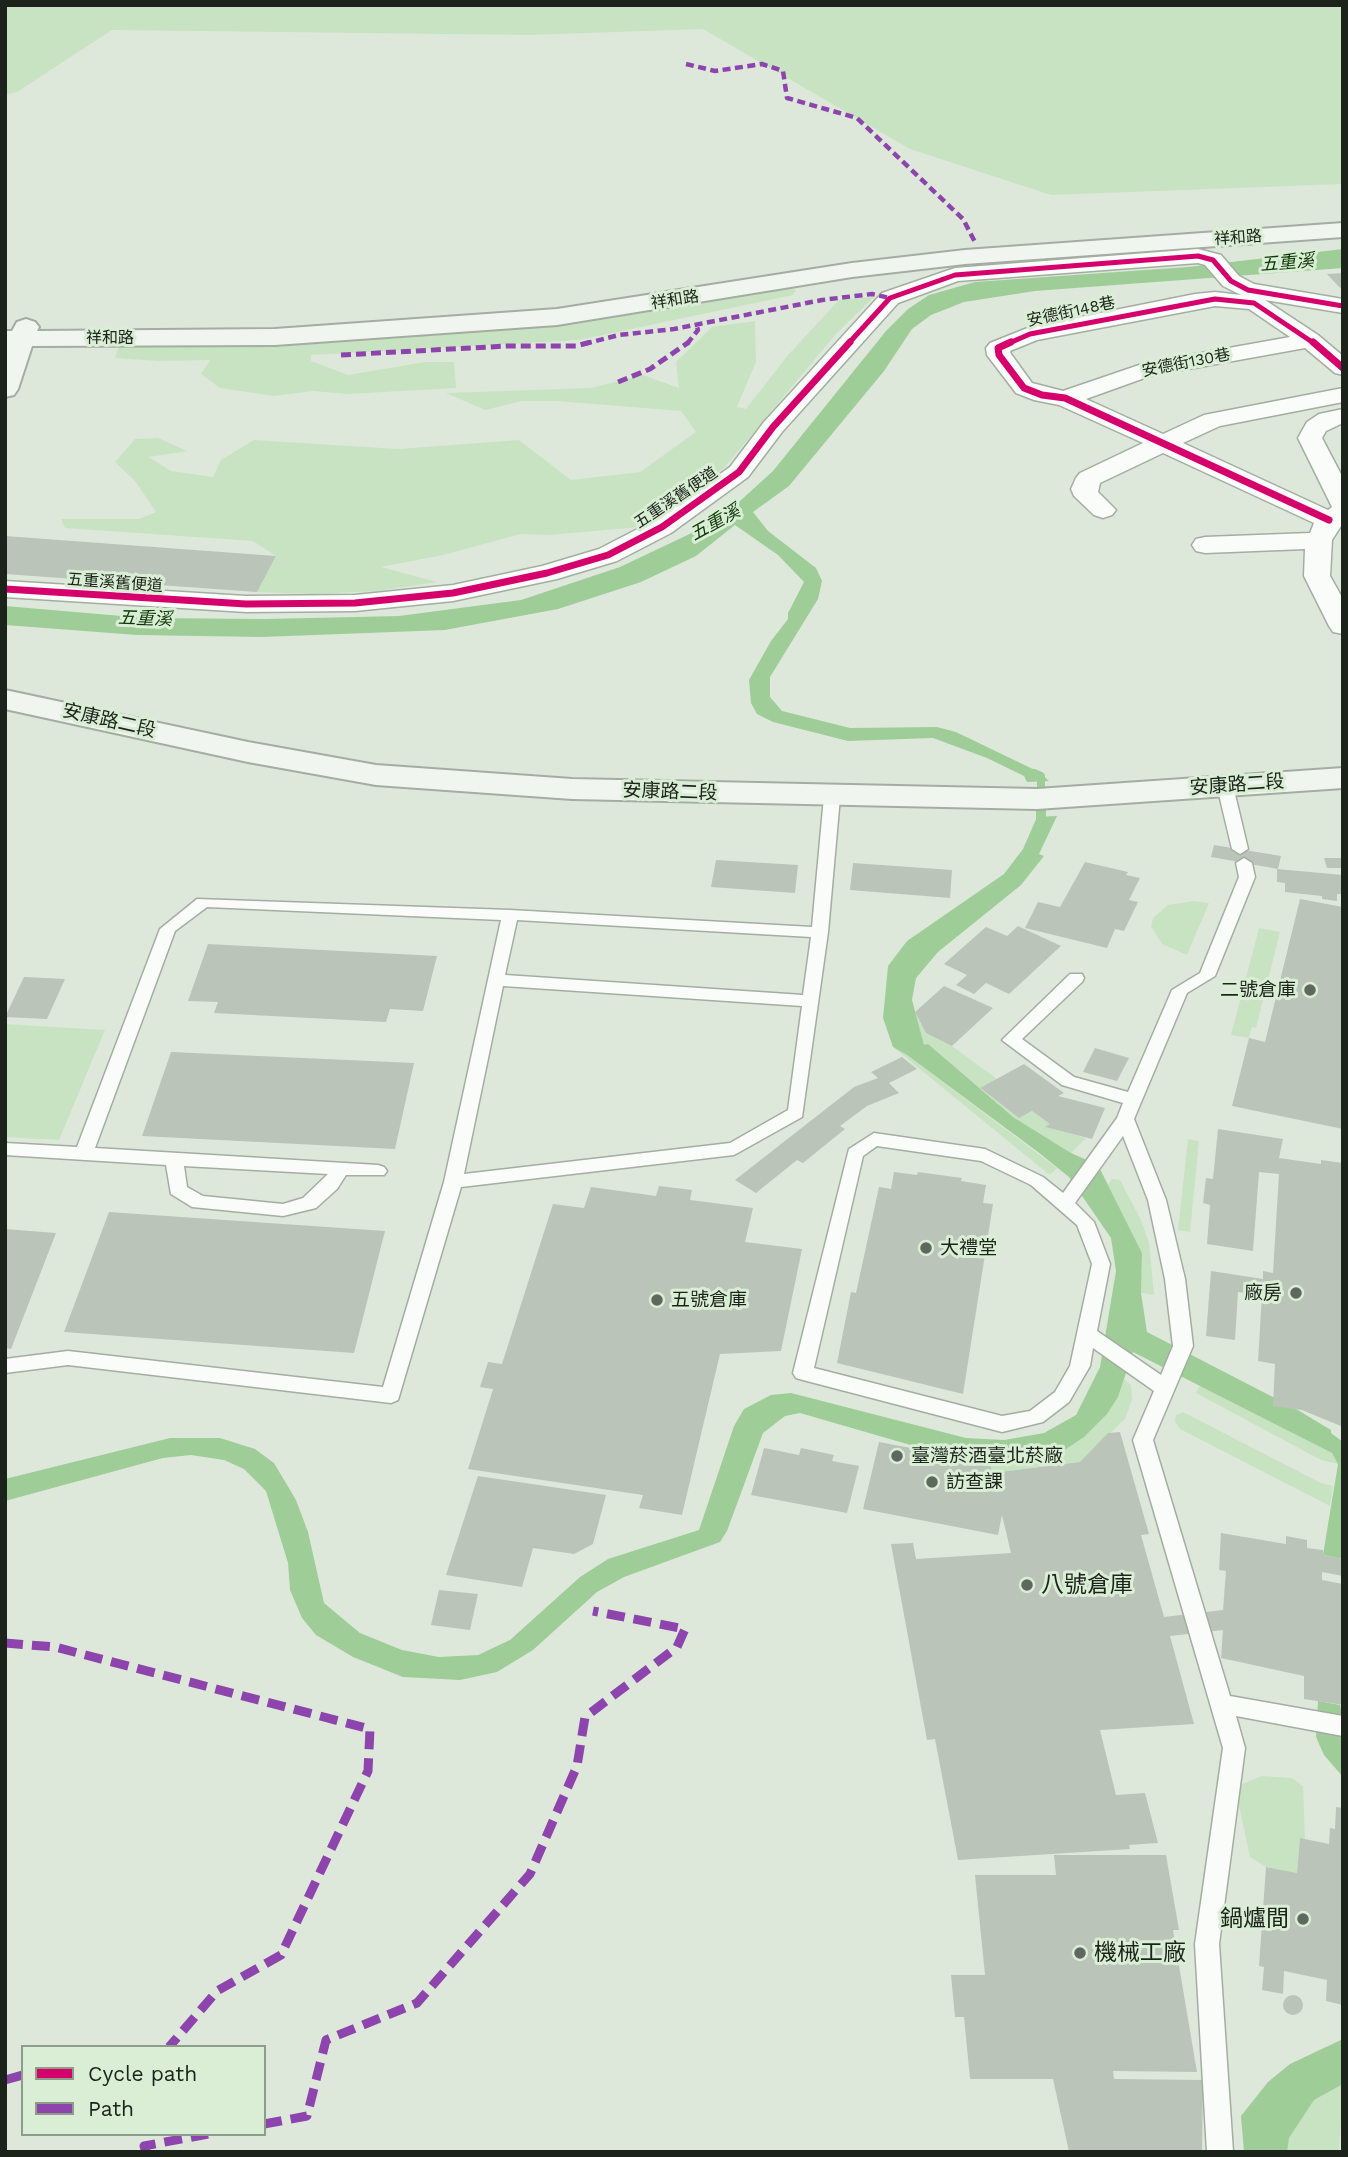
<!DOCTYPE html>
<meta charset="utf-8">
<style>
body{margin:0}
#map{position:relative;width:1348px;height:2157px;overflow:hidden;background:#dde8db;font-family:"Work Sans",sans-serif}
canvas{display:block}
.frame{position:absolute;inset:0;border:7px solid #1b231a;pointer-events:none}
.legend{position:absolute;left:21px;top:2045px;width:245px;height:91px;box-sizing:border-box;background:#d9eed5;border:2px solid #8d9d8a;margin:0;padding:9px 12px;list-style:none;font-size:21px;color:#1b231a}
.legend li{display:flex;align-items:center;gap:14px;height:35px}
.legend b{width:35px;border:2px solid #8d9d8a}
</style>
<div id="map">
<canvas width="1348" height="2157"></canvas>
<div class="frame"></div>
<ul class="legend">
<li><b style="height:9px;background:#d6006c"></b>Cycle path</li>
<li><b style="height:9px;background:#8e44ad"></b>Path</li>
</ul>
</div>
<script>
const ctx = document.querySelector('canvas').getContext('2d');
ctx.lineJoin = 'round';
function paint(path, color) { ctx.fillStyle = color; ctx.fill(path, 'evenodd'); }
const shape = rows => new Path2D(rows.map(r => 'M' + r).join(''));
function stroke(path, color, width, dash) { ctx.strokeStyle = color; ctx.lineWidth = width; ctx.lineCap = dash ? 'butt' : 'round'; ctx.setLineDash(dash || []); ctx.stroke(path); }
function label(font, color, halo, rows, align = 'center') {
  ctx.font = font + ' "Work Sans","Noto Sans TC",sans-serif'; ctx.lineWidth = 6; ctx.setLineDash([]); ctx.textBaseline = 'middle'; ctx.strokeStyle = halo; ctx.fillStyle = color; for (const [text, x, y, turn = 0] of rows) {
    ctx.save(); ctx.translate(x, y); ctx.rotate((+turn || 0) * Math.PI / 180); ctx.textAlign = isNaN(turn) ? turn : align; if (halo) ctx.strokeText(text, 0, 0); ctx.fillText(text, 0, 0); ctx.restore();
  }
}
paint(shape([
 [5,5,1343,5,1343,184,1051,195,910,149,703,29,529,35,112,30,17,92,5,95],
 [787,288,796,290,793,295,579,340,311,355,311,361,348,375,425,362,454,362,456,388,348,394,313,391,274,396,220,388,201,374,210,360,158,361,115,358,119,346,285,342,600,316],
 [874,297,836,334,724,468,679,503,639,527,550,535,521,534,443,555,381,567,437,582,377,591,312,594,257,592,276,556,253,541,65,528,61,519,139,519,156,512,135,481,115,462,135,439,158,438,187,451,149,457,171,471,213,477,221,460,254,440,398,449,519,440,571,480,640,472,696,432,681,411,556,401,522,401,485,410,446,393,591,388,643,375,679,388,676,362,712,327,755,321,756,362,737,407,746,409,788,355,839,300],
 [1194,901,1209,903,1187,955,1162,944,1151,927,1153,918,1168,905],
 [1259,928,1280,932,1256,1028,1252,1027,1249,1038,1231,1035],
 [915,1012,926,1033,952,1046,997,1079,980,1089,1019,1118,1032,1111,1050,1124,1046,1127,1086,1138,1071,1153,1013,1117,924,1046],
 [5,1024,105,1030,59,1140,5,1137],
 [893,1047,907,1055,1057,1168,1051,1174,1047,1173],
 [1188,1139,1199,1141,1190,1232,1178,1230],
 [1112,1179,1120,1180,1141,1220,1149,1242,1154,1295,1141,1293,1142,1253,1108,1185],
 [1124,1379,1131,1385,1132,1400,1125,1419,1080,1462,992,1473,990,1463,1033,1461,1118,1397],
 [1200,1385,1332,1453,1338,1464,1321,1460,1196,1393],
 [1183,1412,1321,1483,1333,1486,1330,1506,1180,1429,1175,1422,1176,1415],
 [1262,1776,1292,1778,1303,1786,1305,1839,1300,1839,1297,1873,1266,1867,1250,1857,1235,1787],
 [1343,2084,1339,2152,1287,2152,1288,2138,1314,2100]
]), '#c8e3c2');
paint(shape([
 [1343,249,1343,268,1035,291,964,302,931,315,912,329,884,371,789,486,753,512,768,531,816,568,822,581,818,599,770,677,770,697,782,711,850,728,937,727,956,732,1039,772,1049,781,1027,782,1024,776,987,758,933,738,848,741,773,722,757,714,751,703,749,680,771,641,788,619,788,613,804,582,778,555,735,525,696,556,641,582,558,609,445,630,262,637,137,635,5,625,5,606,145,618,265,619,399,616,521,600,620,567,719,520,773,471,886,331,908,309,929,295,975,282,1188,267],
 [1057,816,1039,854,1044,856,1021,885,938,952,916,978,912,1000,924,1045,928,1044,1013,1117,1071,1153,1098,1165,1142,1253,1141,1293,1147,1332,1296,1409,1331,1430,1331,1433,1343,1442,1343,1559,1323,1555,1338,1464,1332,1453,1133,1352,1118,1397,1107,1414,1084,1437,1063,1451,1033,1461,989,1463,938,1453,800,1413,785,1416,763,1433,727,1531,720,1542,624,1577,597,1592,533,1650,497,1672,460,1680,403,1677,353,1657,316,1635,302,1618,290,1590,288,1563,266,1491,244,1469,224,1460,191,1455,163,1458,5,1501,5,1479,170,1438,220,1438,255,1449,274,1463,296,1500,308,1532,324,1603,360,1633,402,1650,439,1657,478,1655,510,1640,580,1577,608,1559,699,1530,734,1426,744,1409,771,1395,791,1393,966,1438,1004,1440,1044,1433,1076,1415,1100,1367,1116,1271,1111,1238,1069,1177,1038,1152,907,1055,893,1047,883,1018,888,966,907,941,1004,874,1023,849,1037,817],
 [1318,1701,1340,1705,1343,1719,1343,1777,1324,1755,1316,1737],
 [1343,2039,1343,2084,1314,2100,1289,2138,1287,2152,1244,2152,1241,2116,1268,2082,1290,2064]
]), '#9fcd98');
stroke(shape([
 [1034,773,1041,776,1041,794]
]), '#9fcd98', 8);
stroke(shape([
 [1041,792,1041,830]
]), '#9fcd98', 10);
paint(shape([
 [1343,273,1343,287,1340,288,1327,274],
 [5,536,276,556,257,592,5,574],
 [1214,845,1281,856,1278,869,1211,857],
 [1324,858,1343,858,1343,868,1327,868],
 [716,860,798,865,795,893,711,887],
 [1085,862,1128,872,1126,875,1140,878,1129,900,1138,902,1124,931,1115,929,1107,948,1025,928,1038,902,1060,907],
 [853,863,952,870,950,898,850,890],
 [1277,869,1343,875,1343,894,1337,894,1337,901,1322,899,1322,896,1285,892,1285,883,1277,882],
 [1300,899,1343,907,1343,1129,1232,1106,1249,1038,1265,1042],
 [1018,926,1061,946,1009,994,986,983,974,994,956,985,967,975,944,964,986,927,1007,936],
 [208,944,437,956,423,1011,390,1009,386,1022,214,1013,218,1002,188,1001],
 [24,977,65,979,47,1019,5,1017],
 [944,986,993,1008,952,1046,926,1033,915,1012],
 [1095,1048,1129,1058,1117,1081,1083,1072],
 [171,1052,414,1063,395,1149,142,1136],
 [902,1057,917,1069,889,1083,899,1093,867,1106,840,1126,845,1129,803,1163,797,1160,756,1193,735,1180,854,1087,878,1078,871,1072],
 [1024,1064,1064,1093,1058,1096,1105,1108,1092,1139,1045,1127,1050,1124,1032,1111,1019,1118,980,1088],
 [1218,1129,1283,1139,1279,1158,1321,1164,1321,1160,1343,1163,1343,1427,1302,1410,1273,1406,1275,1364,1258,1361,1262,1295,1238,1292,1235,1340,1206,1336,1211,1271,1263,1279,1263,1271,1273,1273,1279,1174,1259,1172,1253,1251,1207,1244,1210,1205,1203,1203,1206,1178,1213,1179],
 [894,1172,917,1175,918,1172,962,1178,961,1181,986,1185,983,1203,993,1204,963,1394,837,1363,851,1292,856,1293,879,1187,891,1189],
 [659,1186,692,1190,690,1200,753,1208,745,1242,802,1249,781,1351,720,1354,682,1515,639,1508,643,1495,468,1469,493,1389,480,1387,488,1362,502,1364,553,1204,584,1208,591,1187,656,1196],
 [109,1212,385,1231,354,1353,64,1332],
 [5,1229,56,1233,11,1349,5,1348],
 [1120,1432,1149,1534,1141,1535,1164,1617,1223,1610,1226,1571,1219,1570,1221,1533,1286,1544,1286,1536,1307,1540,1307,1548,1323,1550,1323,1555,1343,1559,1343,1576,1322,1572,1322,1580,1343,1584,1343,1705,1304,1699,1304,1676,1221,1658,1223,1630,1170,1636,1194,1724,1100,1730,1116,1795,1145,1793,1158,1843,1129,1845,1130,1849,958,1860,935,1739,927,1740,891,1544,913,1543,916,1559,1011,1553,1002,1515,998,1535,863,1509,879,1442,990,1463,992,1473,1080,1462,1108,1433],
 [764,1448,799,1455,801,1448,834,1455,832,1461,859,1466,847,1513,751,1495],
 [478,1476,606,1495,593,1544,574,1554,533,1548,522,1587,446,1575],
 [439,1590,478,1594,470,1630,431,1625],
 [1336,1807,1343,1808,1343,2005,1326,2001,1327,1980,1284,1971,1283,1994,1262,1990,1264,1967,1259,1966,1266,1867,1297,1873,1300,1838,1329,1844,1330,1828,1335,1829],
 [1054,1855,1166,1855,1179,1930,1173,1930,1197,2072,1113,2071,1114,2079,1203,2080,1202,2152,1069,2152,1053,2079,970,2079,964,2017,955,2017,951,1975,985,1975,975,1875,1056,1875],
 '1283 2005a10 10 0 1 1 20 0a10 10 0 1 1-20 0Z'
]), '#bbc4b9');
const lane = shape([
 [1225,781,1233,786,1248,849,1240,854,1232,849,1217,786,1225,781],
 [832,792,840,797,828,932,802,1117,734,1155,461,1187,398,1400,391,1403,68,1365,5,1373,5,1359,68,1351,383,1387,444,1182,501,920,207,907,175,931,95,1148,378,1165,384,1167,387,1171,384,1175,346,1175,337,1189,316,1208,283,1216,192,1207,171,1194,166,1165,5,1155,5,1143,77,1147,160,929,197,899,510,910,812,927,824,797,832,792],
 [517,920,811,937,803,995,505,975,517,920],
 [503,986,802,1006,788,1110,730,1143,464,1174,503,986],
 [184,1166,328,1174,303,1198,283,1204,203,1196,187,1187,184,1166],
 [1244,858,1252,863,1255,877,1215,976,1187,993,1134,1119,1166,1200,1185,1279,1193,1346,1153,1440,1230,1696,1343,1716,1343,1736,1236,1716,1245,1748,1219,1944,1233,2152,1207,2152,1195,1944,1223,1748,1133,1440,1154,1391,1093,1348,1090,1366,1069,1402,1043,1422,1002,1432,803,1380,796,1378,793,1373,849,1149,874,1133,985,1149,1043,1177,1063,1193,1117,1118,1123,1103,1062,1085,1002,1040,1070,974,1082,974,1084,978,1082,982,1022,1039,1074,1077,1128,1092,1172,990,1200,973,1239,877,1236,863,1244,858],
 [1123,1136,1148,1200,1165,1279,1173,1346,1161,1375,1097,1331,1110,1264,1094,1222,1075,1203,1123,1136],
 [877,1146,981,1161,1031,1185,1077,1225,1092,1264,1070,1366,1055,1392,1030,1411,1002,1416,814,1368,863,1156,877,1146]
]);
const street = shape([
 [1198,249,1221,255,1239,276,1254,284,1343,299,1343,313,1265,300,1318,335,1343,356,1343,375,1335,373,1305,348,1150,376,1086,399,1163,434,1204,415,1343,388,1343,402,1220,426,1183,443,1328,510,1332,507,1298,438,1307,422,1319,414,1343,409,1343,423,1326,431,1322,438,1343,478,1343,523,1332,540,1330,576,1343,599,1343,634,1333,632,1329,626,1304,576,1305,549,1205,553,1196,551,1192,545,1196,539,1205,537,1310,533,1314,523,1163,453,1100,483,1098,492,1116,510,1112,515,1103,518,1094,515,1074,496,1071,489,1076,478,1080,473,1143,443,1059,405,1034,400,1016,393,987,355,986,348,990,343,1030,327,1195,294,1215,292,1241,295,1223,286,1205,265,1198,263,958,281,898,303,782,432,748,477,671,533,617,561,557,579,453,601,355,611,246,612,5,597,5,581,246,596,355,595,453,585,542,566,599,549,653,521,730,467,764,422,882,293,955,268,1198,249],
 [1215,306,1249,309,1290,337,1145,363,1063,391,1032,383,1011,354,1010,351,1037,340,1215,306]
]);
const secondary = shape([
 [1343,223,1343,237,965,264,852,277,557,325,275,345,32,346,18,389,14,395,5,397,5,331,12,331,17,322,26,319,35,322,39,327,37,331,275,329,557,309,852,263,965,250,1343,223],
 [5,690,248,742,376,765,572,779,1037,789,1343,768,1343,788,1037,809,572,799,376,785,248,762,5,709,5,690]
]);
stroke(lane, '#a4ada2', 3);
stroke(street, '#a4ada2', 3);
stroke(secondary, '#a4ada2', 4);
paint(lane, '#fafcfa');
paint(street, '#fafcfa');
paint(secondary, '#f1f5f0');
stroke(shape([
 [686,64,715,71,762,64,783,71,787,98,857,118,963,219,976,244],
 [584,344,619,335,674,329,822,300,872,294,890,298],
 [687,344,698,330,696,324]
]), '#8e44ad', 4.5, [8, 4.5]);
stroke(shape([
 [341,355,507,346,576,346,591,342],
 [618,382,650,369,689,342]
]), '#8e44ad', 5, [10, 5]);
stroke(shape([
 [5,1643,55,1647,370,1729,368,1771,281,1955,217,1991,169,2047],
 [5,2080,23,2075],
 [264,2124,307,2116,326,2040,417,2003,530,1874,577,1766,585,1717,677,1647,685,1629,593,1611],
 [146,2152,144,2146,208,2134]
]), '#8e44ad', 9, [18, 9]);
stroke(shape([
 [848,344,890,298,955,275,1198,256,1213,260,1231,281,1248,290,1343,306],
 [1007,344,1030,334,1215,299,1254,303,1315,344]
]), '#d6006c', 5);
stroke(shape([
 [1011,342,998,348,999,355,1024,388,1042,395,1065,398,1329,520],
 [1313,342,1343,368],
 [5,589,246,604,355,603,453,593,547,573,608,555,662,527,739,472,773,427,850,342]
]), '#d6006c', 7);
for (const [x, y, r, color] of [
 [1310,990,7,"#5f685e"],
 [926,1248,7,"#5f685e"],
 [1296,1293,7,"#5f685e"],
 [657,1300,7,"#5f685e"],
 [897,1456,7,"#5f685e"],
 [932,1482,7,"#5f685e"],
 [1027,1585,7,"#5f685e"],
 [1303,1919,7,"#5f685e"],
 [1080,1953,7,"#5f685e"]
]) { const dot = new Path2D(); dot.arc(x, y, r, 0, 2 * Math.PI); ctx.fillStyle = color; ctx.fill(dot); stroke(dot, '#d9eed5', 2.5); }
label('16px', '#1b231a', '#d9eed5', [
 ["祥和路",1238,238,-4],
 ["祥和路",675,300,-9],
 ["安德街148巷",1071,312,-12],
 ["祥和路",110,338],
 ["安德街130巷",1186,363,-11],
 ["五重溪舊便道",676,498,-34],
 ["五重溪舊便道",115,583,4]
]);
label('italic 18px', '#0f3707', '#d9eed5', [
 ["五重溪",1287,263,-5],
 ["五重溪",715,523,-29],
 ["五重溪",145,619,2]
]);
label('19px', '#1b231a', '#d9eed5', [
 ["安康路二段",109,721,13],
 ["安康路二段",1237,785,-4],
 ["安康路二段",670,792,2]
]);
label('19px', '#1b231a', '#d9eed5', [
 ["二號倉庫",1296,990,"right"],
 ["大禮堂",940,1248],
 ["廠房",1282,1293,"right"],
 ["五號倉庫",671,1300],
 ["臺灣菸酒臺北菸廠",911,1456],
 ["訪查課",946,1482]
], 'left');
label('23px', '#1b231a', '#d9eed5', [
 ["八號倉庫",1041,1585],
 ["鍋爐間",1289,1919,"right"],
 ["機械工廠",1094,1953]
], 'left');
</script>
